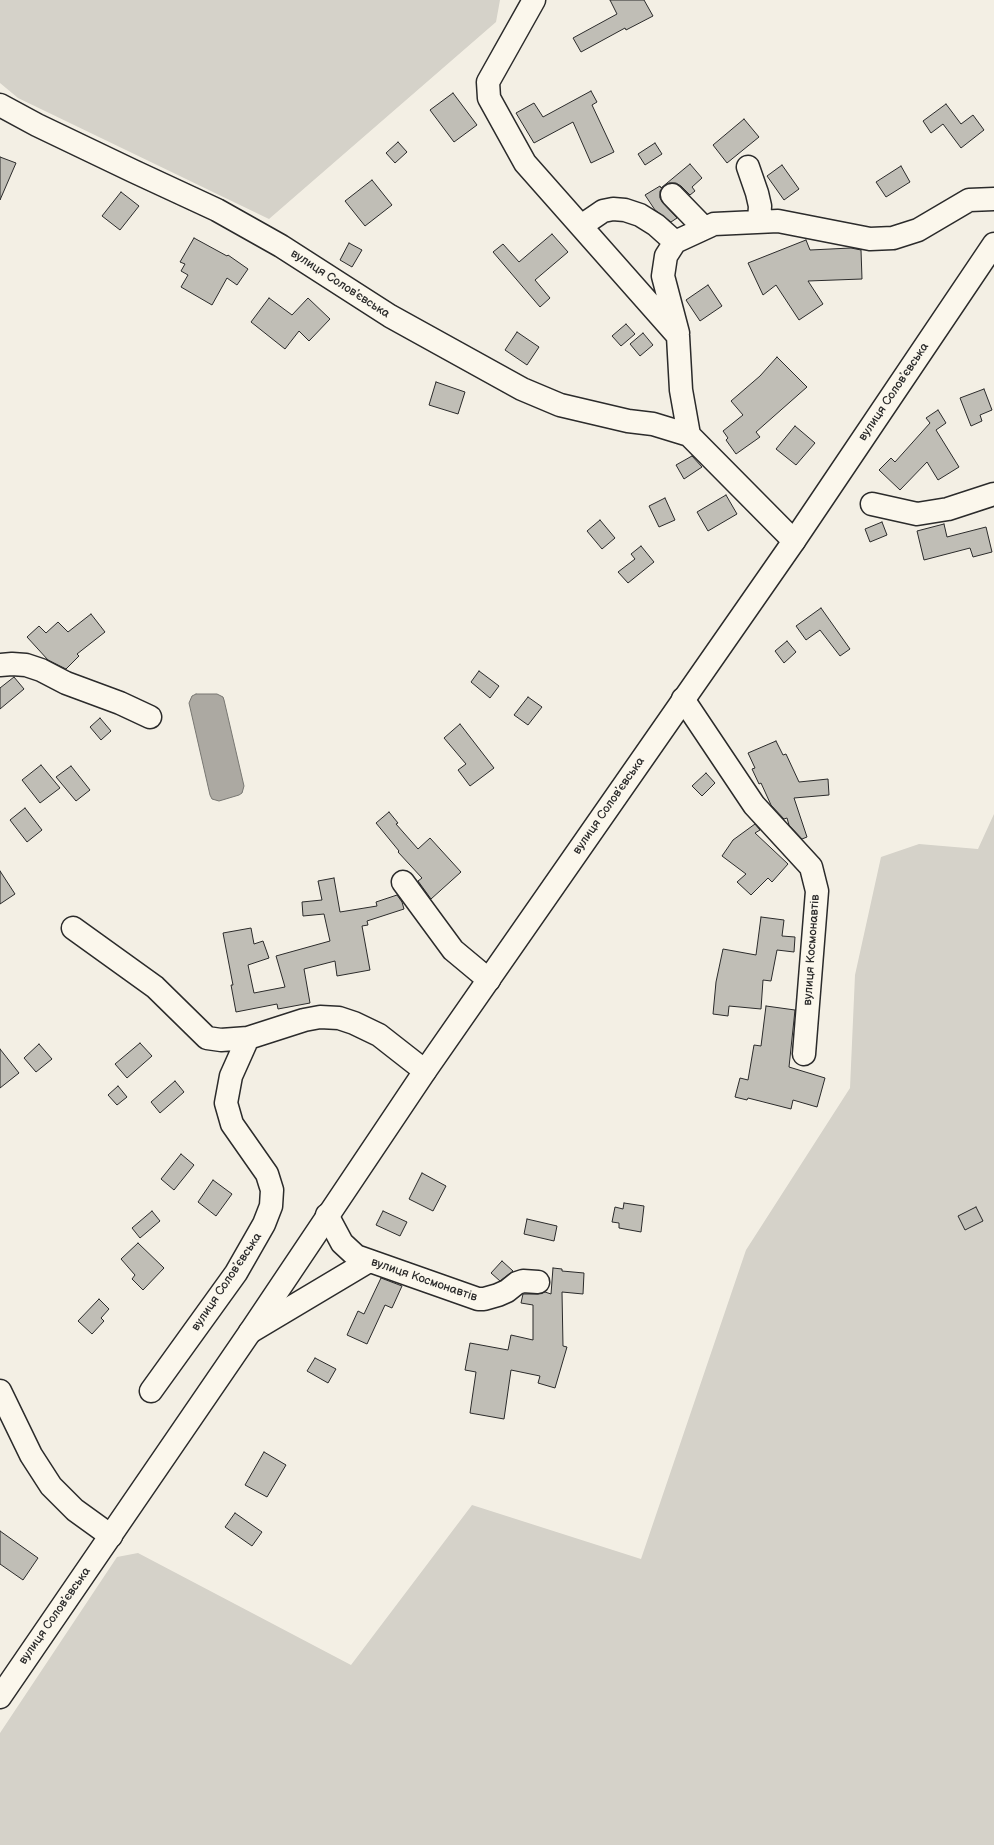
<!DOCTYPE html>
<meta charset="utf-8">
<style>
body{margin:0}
canvas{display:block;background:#f3efe4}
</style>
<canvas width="994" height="1845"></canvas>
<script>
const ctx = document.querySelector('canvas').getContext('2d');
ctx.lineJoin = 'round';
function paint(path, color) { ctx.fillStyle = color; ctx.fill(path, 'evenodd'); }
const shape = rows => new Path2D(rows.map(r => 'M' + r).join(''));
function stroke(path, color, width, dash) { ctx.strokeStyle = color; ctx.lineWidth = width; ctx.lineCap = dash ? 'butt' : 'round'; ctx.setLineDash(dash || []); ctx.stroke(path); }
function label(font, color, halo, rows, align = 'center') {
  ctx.font = font + ' "Balsamiq Sans",sans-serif'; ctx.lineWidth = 3; ctx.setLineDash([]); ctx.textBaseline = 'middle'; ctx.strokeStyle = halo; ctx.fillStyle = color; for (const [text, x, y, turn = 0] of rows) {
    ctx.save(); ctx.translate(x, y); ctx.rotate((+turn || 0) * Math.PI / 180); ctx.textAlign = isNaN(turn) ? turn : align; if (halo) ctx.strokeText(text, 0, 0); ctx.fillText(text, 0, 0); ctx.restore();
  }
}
paint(shape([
 [0,0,500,0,496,22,269,219,18,98,0,83],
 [994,814,994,1845,0,1845,0,1733,117,1557,138,1553,351,1665,472,1505,641,1559,746,1250,850,1088,855,975,881,857,919,844,978,849]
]), '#d5d2c9');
const water = shape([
 [196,694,217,694,223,697,224,700,244,786,242,793,239,795,219,801,212,799,210,795,189,703,192,696,196,694]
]);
paint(water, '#aca9a2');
stroke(water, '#787772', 1);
const building = shape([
 [610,0,644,0,653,16,626,30,625,28,581,52,573,38,617,14,610,0],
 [591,91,597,102,592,105,614,152,591,163,573,122,534,143,516,113,534,103,543,117,591,91],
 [453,93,477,125,454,142,430,110,453,93],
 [946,104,961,124,973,115,984,130,961,148,943,124,931,133,923,121,946,104],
 [744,119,759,137,727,163,713,145,744,119],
 [398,142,407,152,395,163,386,153,398,142],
 [655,143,662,154,645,165,638,154,655,143],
 [0,157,16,163,0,200,0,157],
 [690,164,702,178,692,187,695,191,690,195,681,186,676,183,669,183,664,186,660,191,660,198,663,203,677,218,671,222,655,210,645,195,660,186,661,188,690,164],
 [782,165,799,189,784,200,767,176,782,165],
 [901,166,910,182,886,197,876,182,901,166],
 [372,180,392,205,365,226,345,201,372,180],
 [121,192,139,206,120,230,102,216,121,192],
 [552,234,568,252,535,280,550,298,540,307,493,252,503,244,519,262,552,234],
 [194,238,227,256,228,255,248,269,237,285,227,278,212,305,181,287,188,275,181,271,185,264,180,262,194,238],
 [806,240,810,250,851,248,861,250,862,279,808,281,823,304,799,320,776,285,763,295,748,263,806,240],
 [349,243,362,250,352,267,340,260,349,243],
 [708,285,722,306,700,321,686,300,708,285],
 [269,298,292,315,308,298,330,319,309,341,299,331,285,349,251,322,269,298],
 [626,324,635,334,621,346,612,336,626,324],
 [517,332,539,347,527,365,505,350,517,332],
 [643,333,653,345,640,356,630,344,643,333],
 [777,357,807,387,756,432,760,437,736,454,726,440,728,438,723,431,743,415,731,401,760,376,777,357],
 [436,382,465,392,458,414,429,405,436,382],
 [984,389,992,410,980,415,982,421,971,426,960,398,984,389],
 [938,410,946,423,936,430,959,467,938,480,927,462,900,490,879,470,891,458,895,462,930,423,926,418,938,410],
 [795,426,815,443,796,465,776,449,795,426],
 [692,456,702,467,684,479,676,465,692,456],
 [726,495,737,514,708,531,697,512,726,495],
 [665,498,675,520,659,527,649,506,665,498],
 [600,520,615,538,602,549,587,531,600,520],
 [882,522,887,535,870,542,865,529,882,522],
 [944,524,947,537,986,527,992,552,973,557,970,548,924,560,917,531,944,524],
 [641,546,654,562,628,583,618,572,635,559,631,554,641,546],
 [821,608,850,649,840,656,820,630,806,640,796,626,821,608],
 [91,614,105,632,77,654,79,656,66,669,48,660,27,637,39,626,46,633,58,622,68,632,91,614],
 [787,641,796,652,784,663,775,651,787,641],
 [479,671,499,686,490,698,471,682,479,671],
 [14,677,24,689,0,709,0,688,14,677],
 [528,697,542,707,528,725,514,715,528,697],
 [100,718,111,731,101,740,90,727,100,718],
 [460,724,494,768,470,786,458,770,466,764,444,738,460,724],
 [776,741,783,755,786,754,799,782,828,779,829,795,794,798,807,837,802,839,789,825,787,818,784,819,771,805,761,783,759,784,752,769,755,768,748,753,776,741],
 [41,765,60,788,40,803,22,780,41,765],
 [71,766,90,790,76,801,56,777,71,766],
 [706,773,715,783,702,796,692,786,706,773],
 [25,808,42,830,27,842,10,820,25,808],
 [389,812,398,823,396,824,418,849,430,838,461,872,431,899,418,881,422,878,398,852,399,851,376,823,389,812],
 [755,824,760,830,755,833,788,864,772,882,768,878,751,895,737,882,746,874,722,856,733,840,755,824],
 [0,871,15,894,0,904,0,871],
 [334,878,340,912,377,906,376,902,397,895,402,902,404,909,367,921,368,925,362,926,370,970,337,976,335,961,304,969,310,1003,278,1009,277,1004,236,1012,231,985,233,985,223,933,251,928,254,944,263,941,269,958,248,965,254,993,285,987,276,956,330,941,324,914,303,916,302,902,322,900,318,881,334,878],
 [761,917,784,920,782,936,795,937,794,952,777,950,771,981,763,980,761,1009,729,1006,728,1016,713,1014,716,982,723,949,756,955,761,917],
 [766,1006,795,1010,789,1067,825,1078,817,1107,793,1100,791,1109,748,1098,747,1100,735,1097,740,1078,748,1080,754,1045,761,1046,766,1006],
 [140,1043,152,1056,127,1078,115,1064,140,1043],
 [39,1044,52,1059,36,1072,24,1058,39,1044],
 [0,1049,19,1073,0,1088,0,1049],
 [175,1081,184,1092,160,1113,151,1102,175,1081],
 [118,1086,127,1097,117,1105,108,1095,118,1086],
 [181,1154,194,1165,174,1190,161,1179,181,1154],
 [422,1173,446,1186,433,1211,409,1199,422,1173],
 [213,1180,232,1194,216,1216,198,1202,213,1180],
 [624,1203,644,1206,641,1232,619,1228,619,1223,612,1222,615,1207,623,1209,624,1203],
 [976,1207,983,1221,965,1230,958,1216,976,1207],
 [152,1211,160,1221,140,1238,132,1228,152,1211],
 [383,1211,407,1222,400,1236,376,1225,383,1211],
 [527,1219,557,1226,554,1241,524,1234,527,1219],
 [138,1243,164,1268,143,1290,132,1279,135,1275,121,1259,138,1243],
 [502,1261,513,1271,500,1281,491,1273,502,1261],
 [553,1268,562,1269,562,1271,584,1273,583,1294,562,1292,563,1346,567,1347,555,1388,538,1383,540,1376,511,1370,504,1419,470,1413,476,1372,465,1370,470,1343,508,1350,511,1335,533,1340,533,1305,521,1303,523,1294,538,1294,545,1292,551,1294,553,1268],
 [381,1278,402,1286,392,1308,385,1305,367,1344,347,1335,358,1311,364,1314,381,1278],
 [99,1299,109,1309,101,1318,104,1321,92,1334,78,1321,99,1299],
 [315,1358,336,1369,328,1383,307,1371,315,1358],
 [264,1452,286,1465,267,1497,245,1485,264,1452],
 [235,1513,262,1532,252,1546,225,1527,235,1513],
 [0,1531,38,1558,23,1580,0,1564,0,1531]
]);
paint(building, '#c0beb6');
stroke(building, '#2b2b2b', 1);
const minor = shape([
 [534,0,488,82,489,98,525,163,678,336,681,390,689,435],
 [0,105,37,125,133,171,217,210,281,246,390,316,522,389,560,405,628,421,653,424,689,435,794,541],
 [748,167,757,193,760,206,759,222],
 [672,195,704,228],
 [581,226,603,211,613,209,625,210,640,215,656,225,675,242],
 [678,333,663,276,666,256,675,242,714,224,778,221,870,239,893,238,918,230,969,200,994,199],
 [872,504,917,514,948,509,994,494],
 [0,665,12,664,26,665,41,670,66,683,120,703,150,717],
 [683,699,754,805,811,867,817,891,804,1054],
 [403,882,453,950,489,980],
 [73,928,155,987,207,1038,221,1040,248,1038],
 [327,1215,342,1243,356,1256,478,1299,484,1299,498,1295,507,1291,517,1283,523,1281,538,1282],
 [250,1332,369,1261],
 [0,1391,31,1455,51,1486,75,1510,111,1536],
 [151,1391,236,1273,264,1224,271,1206,272,1190,267,1174,232,1124,226,1103,231,1076,248,1038,304,1020,320,1017,339,1018,354,1023,379,1035,425,1071]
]);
const major = shape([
 [0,1697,250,1332,425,1071,794,541,994,244]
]);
stroke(minor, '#2b2b2b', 25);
stroke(major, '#2b2b2b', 25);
stroke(minor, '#fbf7ec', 22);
stroke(major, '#fbf7ec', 22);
label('12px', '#2b2b2b', '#fbf7ec', [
 ["вулиця Соловʼєвська",340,284,33],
 ["вулиця Соловʼєвська",894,392,-56],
 ["вулиця Соловʼєвська",609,806,-55],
 ["вулиця Космонавтів",812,950,-86],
 ["вулиця Космонавтів",424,1280,19],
 ["вулиця Соловʼєвська",227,1282,-56],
 ["вулиця Соловʼєвська",55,1616,-55]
]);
</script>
